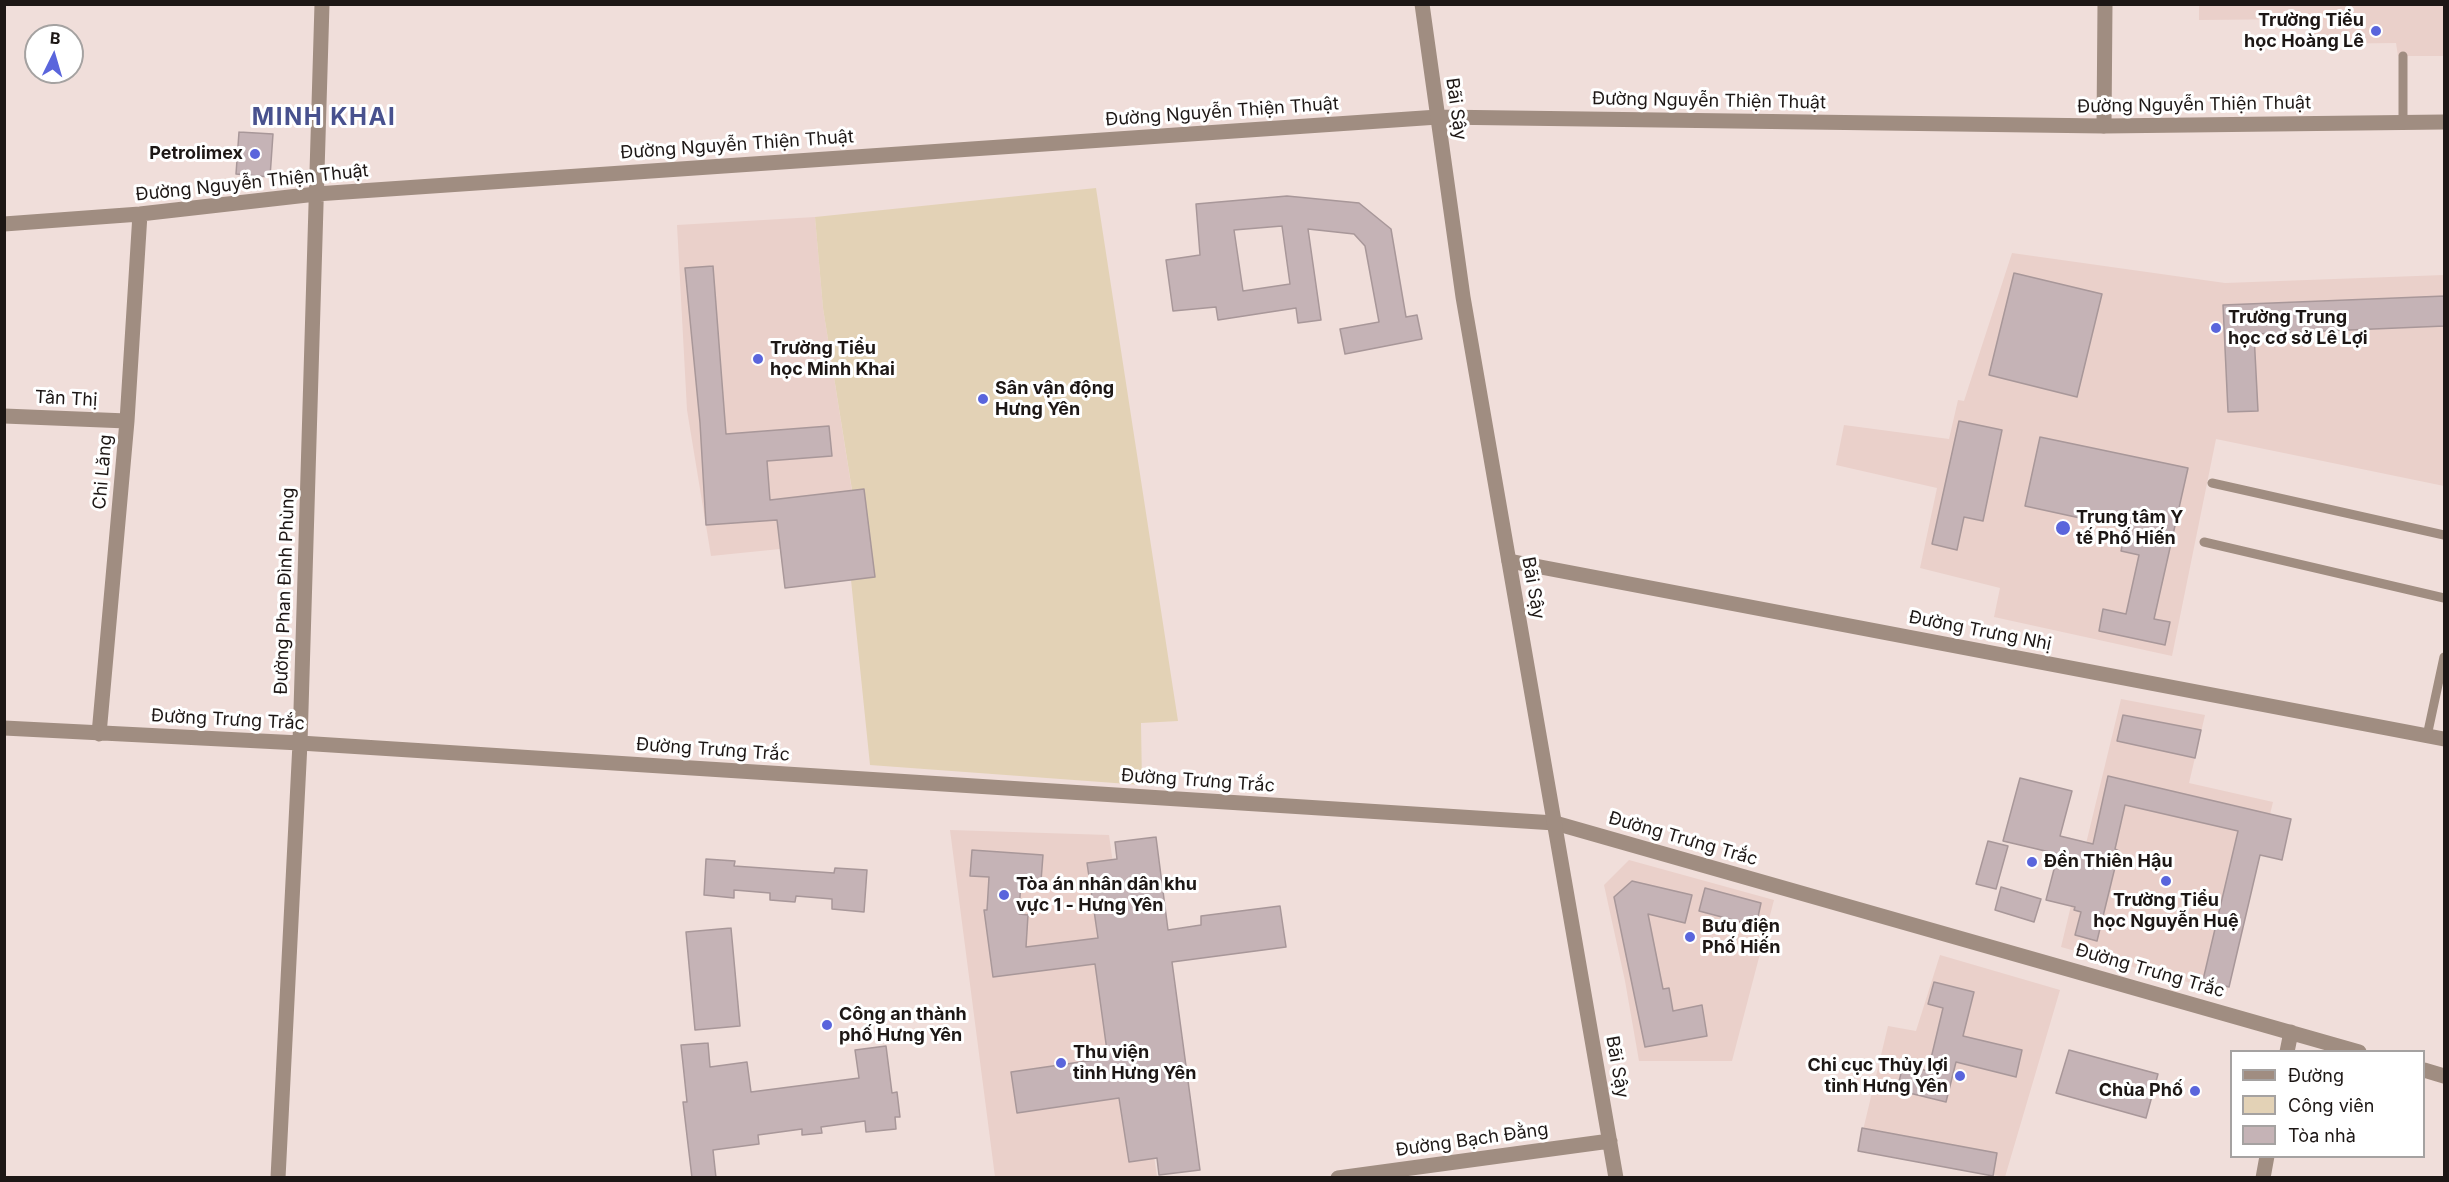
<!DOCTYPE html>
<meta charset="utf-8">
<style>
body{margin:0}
#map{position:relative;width:2449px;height:1182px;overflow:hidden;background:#f0deda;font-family:Inter,sans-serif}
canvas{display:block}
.frame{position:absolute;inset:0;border:6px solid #1d1715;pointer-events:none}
.legend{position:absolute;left:2230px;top:1050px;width:195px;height:108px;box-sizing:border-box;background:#fff;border:2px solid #a5a2a1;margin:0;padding:8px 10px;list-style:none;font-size:18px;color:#1d1715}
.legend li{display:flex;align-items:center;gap:12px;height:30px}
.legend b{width:30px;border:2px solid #a5a2a1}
.north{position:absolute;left:24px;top:24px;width:60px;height:60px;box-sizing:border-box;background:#fff;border:2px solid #a5a2a1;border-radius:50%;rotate:5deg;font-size:16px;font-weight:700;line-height:24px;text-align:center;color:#1d1715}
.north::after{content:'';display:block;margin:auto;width:21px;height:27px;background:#5a65dc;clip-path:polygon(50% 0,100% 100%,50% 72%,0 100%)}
</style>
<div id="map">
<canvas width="2449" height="1182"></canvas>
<div class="frame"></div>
<ul class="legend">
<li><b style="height:8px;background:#a08d81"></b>Đường</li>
<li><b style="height:16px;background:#e3d2b6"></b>Công viên</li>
<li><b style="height:16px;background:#c5b3b6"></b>Tòa nhà</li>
</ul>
<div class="north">B</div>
</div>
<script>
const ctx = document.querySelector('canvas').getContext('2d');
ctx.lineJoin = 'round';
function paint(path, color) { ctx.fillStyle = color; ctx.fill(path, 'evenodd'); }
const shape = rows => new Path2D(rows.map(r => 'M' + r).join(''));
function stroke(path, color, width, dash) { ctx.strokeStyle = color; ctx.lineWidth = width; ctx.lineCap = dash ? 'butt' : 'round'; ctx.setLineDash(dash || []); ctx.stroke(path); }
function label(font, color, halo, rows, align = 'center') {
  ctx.font = font + ' Inter,sans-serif'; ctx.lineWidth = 6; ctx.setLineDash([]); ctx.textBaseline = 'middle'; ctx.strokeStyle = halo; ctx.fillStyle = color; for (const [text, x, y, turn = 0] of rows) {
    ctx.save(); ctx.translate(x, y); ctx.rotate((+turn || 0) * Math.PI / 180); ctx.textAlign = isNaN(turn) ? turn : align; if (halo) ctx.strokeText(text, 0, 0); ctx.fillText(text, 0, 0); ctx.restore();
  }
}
paint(shape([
 [2199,5,2444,5,2444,56,2398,56,2396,43,2310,44,2307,19,2199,20],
 [815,217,823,308,852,491,774,500,780,549,711,556,687,410,677,225],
 [2012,253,2225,283,2444,275,2444,486,2216,439,2172,656,1994,617,2000,588,1920,568,1937,488,1836,465,1844,425,1949,439,1958,400,1964,401],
 [2121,699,2205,715,2189,783,2273,802,2227,993,2061,947],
 [950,830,1109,835,1157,1177,995,1177],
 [1629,860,1774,900,1732,1061,1639,1061,1625,981,1604,885],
 [1940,955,2060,990,2005,1177,1858,1151,1888,1026,1916,1031]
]), '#ead0ca');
paint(shape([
 [1096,188,1178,721,1141,723,1142,785,870,765,851,580,785,588,774,500,852,490,823,308,815,217]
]), '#e3d2b6');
const building = shape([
 [239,132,273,134,270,177,236,174,239,132],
 [1287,196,1359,203,1391,229,1406,317,1417,315,1422,339,1345,354,1340,329,1379,322,1365,246,1354,234,1308,229,1321,320,1298,323,1296,308,1218,320,1216,307,1173,311,1166,260,1200,255,1196,204,1287,196],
 [1282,226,1290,284,1243,291,1234,230,1282,226],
 [713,266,726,434,829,426,832,456,767,461,770,500,864,489,875,577,785,588,777,520,706,525,700,423,685,268,713,266],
 [2014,273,2102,294,2077,397,1989,375,2014,273],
 [2445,296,2445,326,2254,334,2258,411,2228,412,2223,305,2445,296],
 [1959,421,2002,430,1983,521,1964,517,1957,550,1932,544,1959,421],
 [2040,437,2188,468,2154,619,2170,622,2165,645,2099,631,2103,609,2126,614,2139,555,2121,551,2126,528,2025,506,2040,437],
 [2123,715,2201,730,2195,758,2117,741,2123,715],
 [2108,776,2291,819,2282,860,2260,855,2229,987,2203,980,2238,831,2125,805,2115,849,2119,851,2097,941,2075,935,2081,912,2074,910,2075,907,2046,900,2058,854,2003,841,2020,778,2072,791,2060,836,2093,844,2108,776],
 [1156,837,1168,930,1201,925,1201,916,1280,906,1286,947,1172,962,1200,1170,1159,1175,1157,1158,1129,1162,1119,1098,1017,1113,1011,1072,1108,1058,1095,964,993,977,984,910,987,910,989,877,970,876,972,850,1043,855,1041,881,1021,880,1019,914,1028,915,1026,947,1098,938,1087,863,1117,859,1115,842,1156,837],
 [1988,841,2008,846,1996,889,1976,884,1988,841],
 [706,859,735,861,734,866,834,873,835,868,867,870,864,912,832,909,832,899,796,896,795,902,770,900,770,893,734,890,734,898,704,895,706,859],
 [1632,881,1692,895,1685,923,1648,914,1663,989,1669,988,1673,1011,1702,1005,1707,1036,1645,1047,1614,897,1632,881],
 [2001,887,2041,899,2034,922,1995,910,2001,887],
 [1705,888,1761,903,1756,926,1699,911,1705,888],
 [731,928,740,1026,695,1030,686,932,731,928],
 [1934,982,1974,992,1963,1036,2022,1050,2016,1077,1956,1062,1946,1102,1897,1090,1903,1065,1928,1071,1943,1008,1928,1004,1934,982],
 [708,1043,710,1067,747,1062,751,1092,859,1078,855,1050,886,1046,892,1093,897,1092,900,1117,895,1117,896,1129,866,1132,865,1121,821,1127,822,1133,802,1135,802,1129,758,1135,759,1144,713,1150,716,1178,692,1178,683,1102,687,1102,681,1045,708,1043],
 [2069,1050,2158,1074,2146,1118,2056,1093,2069,1050],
 [1862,1128,1997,1153,1993,1176,1858,1151,1862,1128]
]);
paint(building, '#c5b3b6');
stroke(building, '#a89799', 1.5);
stroke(shape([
 [2403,122,2403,56],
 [2212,483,2444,535],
 [2204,542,2444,598],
 [2427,736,2444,657]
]), '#a08d81', 9);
stroke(shape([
 [2104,126,2105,4],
 [4,224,140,214,316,194,1438,117],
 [4,416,127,421],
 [1509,561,2444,739],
 [4,728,300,743,1555,823,2359,1052],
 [99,734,127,421,140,214],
 [2287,1052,2291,1032],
 [2424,1070,2444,1076],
 [278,1178,300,743,322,4],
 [2263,1178,2267,1156]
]), '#a08d81', 15);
stroke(shape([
 [1422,4,1463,297,1616,1178],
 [1438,117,2104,126,2444,122],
 [1338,1178,1610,1141]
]), '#a08d81', 15);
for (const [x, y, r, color] of [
 [2376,31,6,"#5a65dc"],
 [255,154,6,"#5a65dc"],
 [2216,328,6,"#5a65dc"],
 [758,359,6,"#5a65dc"],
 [983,399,6,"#5a65dc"],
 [2063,528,8,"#5a65dc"],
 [2032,862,6,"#5a65dc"],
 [2166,881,6,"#5a65dc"],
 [1004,895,6,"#5a65dc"],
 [1690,937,6,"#5a65dc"],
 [827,1025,6,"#5a65dc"],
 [1061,1063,6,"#5a65dc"],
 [1960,1076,6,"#5a65dc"],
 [2195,1091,6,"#5a65dc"]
]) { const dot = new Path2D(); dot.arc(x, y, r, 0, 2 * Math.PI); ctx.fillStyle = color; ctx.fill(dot); stroke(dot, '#fff', 2); }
label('bold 18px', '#1d1715', '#fff', [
 ["Trường Tiểu",2364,21,"right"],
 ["học Hoàng Lê",2364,42,"right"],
 ["Petrolimex",243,154,"right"],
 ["Trường Trung",2228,318],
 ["học cơ sở Lê Lợi",2228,339],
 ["Trường Tiểu",770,349],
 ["học Minh Khai",770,370],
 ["Sân vận động",995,389],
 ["Hưng Yên",995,410],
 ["Trung tâm Y",2076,518],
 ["tế Phố Hiến",2076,539],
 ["Đền Thiên Hậu",2044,862],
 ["Tòa án nhân dân khu",1016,885],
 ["vực 1 - Hưng Yên",1016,906],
 ["Trường Tiểu",2166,901,"center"],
 ["học Nguyễn Huệ",2166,922,"center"],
 ["Bưu điện",1702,927],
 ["Phố Hiến",1702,948],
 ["Công an thành",839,1015],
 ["phố Hưng Yên",839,1036],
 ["Thu viện",1073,1053],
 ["tỉnh Hưng Yên",1073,1074],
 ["Chi cục Thủy lợi",1948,1066,"right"],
 ["tỉnh Hưng Yên",1948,1087,"right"],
 ["Chùa Phố",2183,1091,"right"]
], 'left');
label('18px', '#1d1715', '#fff', [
 ["Đường Nguyễn Thiện Thuật",1709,101,1],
 ["Đường Nguyễn Thiện Thuật",2194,105,-1],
 ["Bãi Sậy",1456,109,82],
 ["Đường Nguyễn Thiện Thuật",1222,112,-4],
 ["Đường Nguyễn Thiện Thuật",737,145,-4],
 ["Đường Nguyễn Thiện Thuật",252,183,-6],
 ["Tân Thị",66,399,3],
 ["Chi Lăng",103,472,-85],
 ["Bãi Sậy",1533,588,80],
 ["Đường Phan Đình Phùng",285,591,-88],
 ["Đường Trưng Nhị",1980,631,11],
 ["Đường Trưng Trắc",228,720,3],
 ["Đường Trưng Trắc",713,750,4],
 ["Đường Trưng Trắc",1198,781,4],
 ["Đường Trưng Trắc",1683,839,16],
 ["Đường Trưng Trắc",2150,971,16],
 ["Bãi Sậy",1617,1067,80],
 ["Đường Bạch Đằng",1472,1140,-8]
]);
ctx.letterSpacing = '1.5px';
label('bold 24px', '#48518e', '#fff', [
 ["MINH KHAI",324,118]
]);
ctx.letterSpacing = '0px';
</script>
